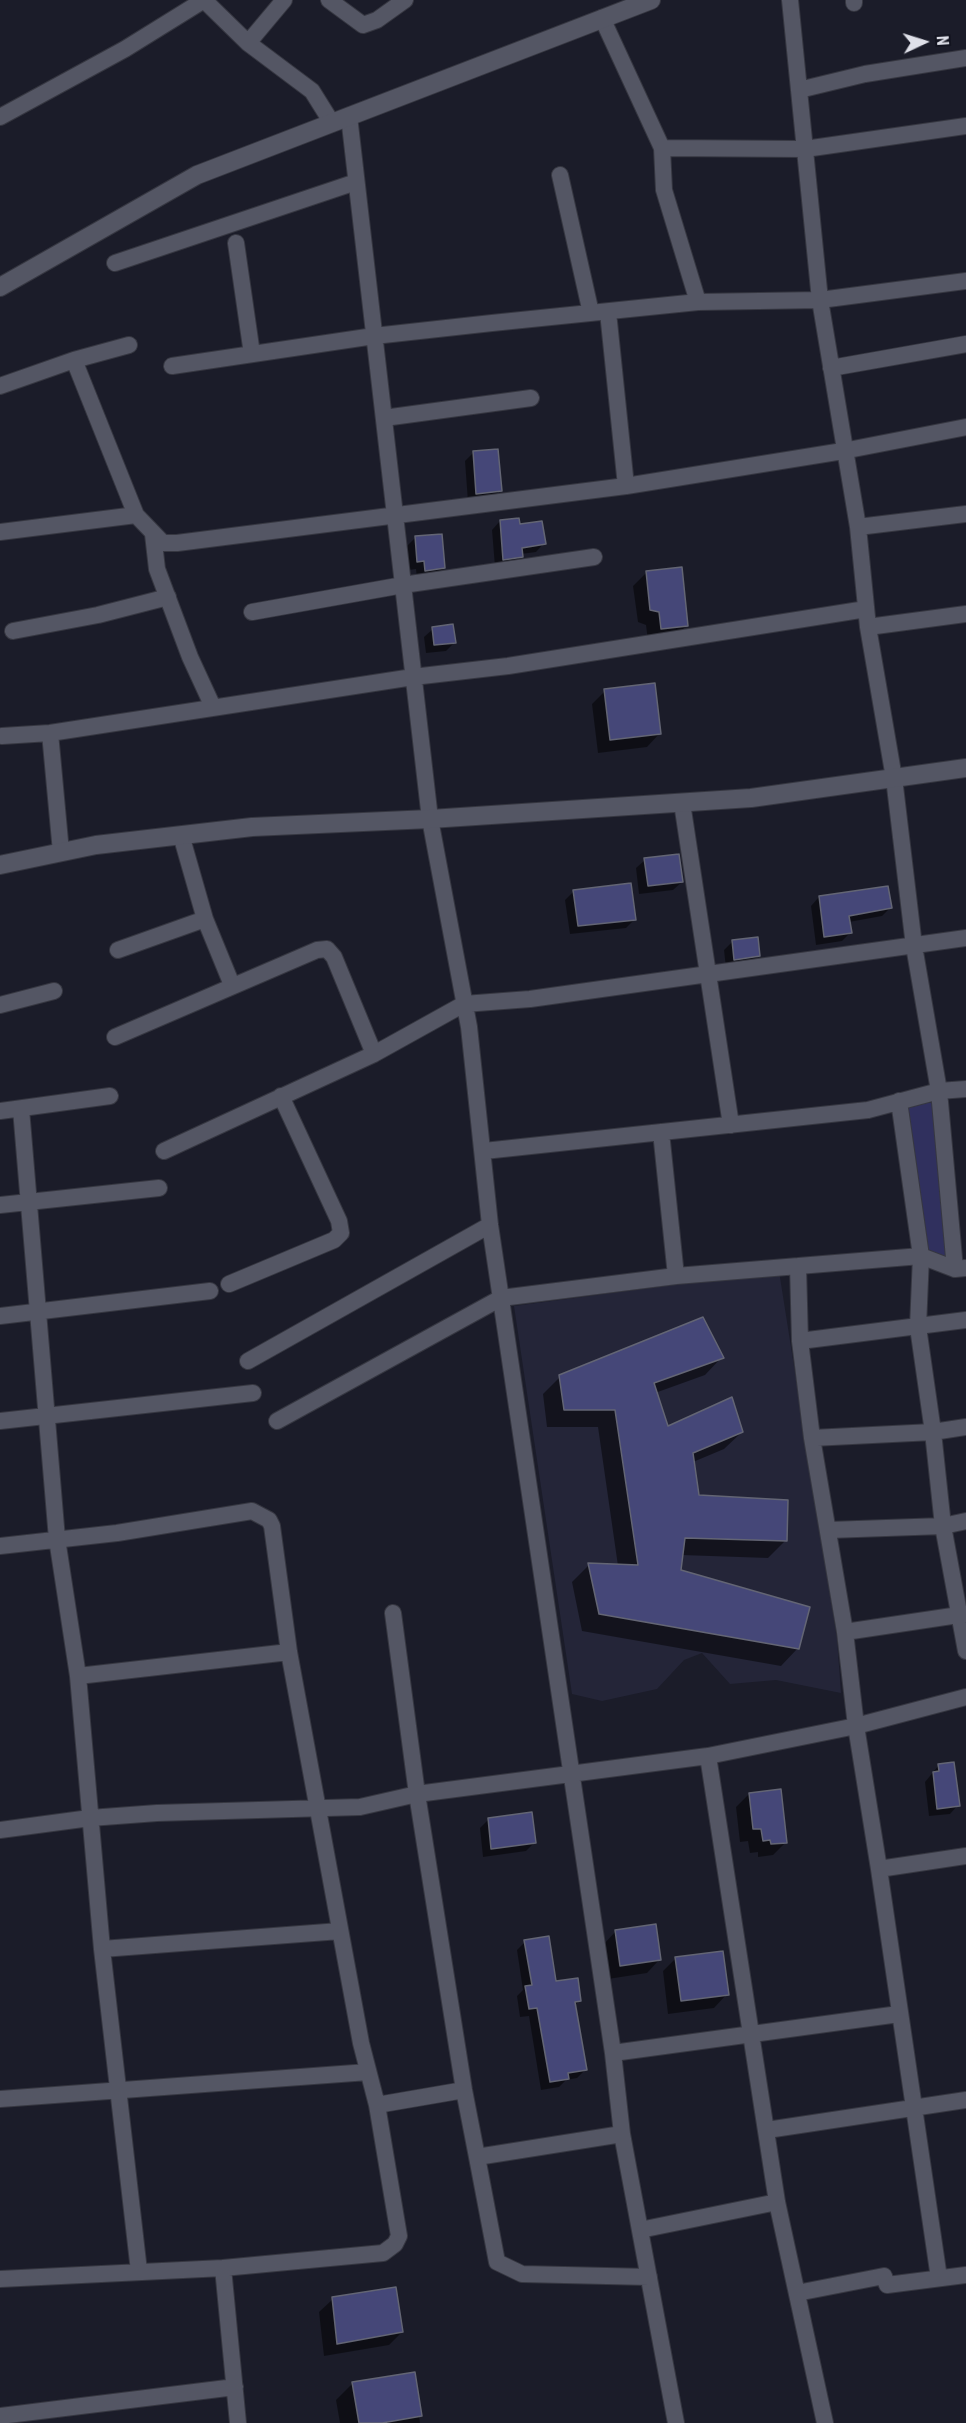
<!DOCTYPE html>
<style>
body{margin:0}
#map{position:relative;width:966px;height:2423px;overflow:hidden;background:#1b1c29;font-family:"Roboto Condensed",sans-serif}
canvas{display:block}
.north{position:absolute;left:894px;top:12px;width:60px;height:60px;-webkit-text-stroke:4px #12131f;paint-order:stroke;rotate:86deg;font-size:16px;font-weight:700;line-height:24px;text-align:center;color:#dfe0e9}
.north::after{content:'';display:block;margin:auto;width:21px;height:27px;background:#dfe0e9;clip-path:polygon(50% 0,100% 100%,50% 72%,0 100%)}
</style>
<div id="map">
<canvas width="966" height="2423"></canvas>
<div class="north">N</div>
</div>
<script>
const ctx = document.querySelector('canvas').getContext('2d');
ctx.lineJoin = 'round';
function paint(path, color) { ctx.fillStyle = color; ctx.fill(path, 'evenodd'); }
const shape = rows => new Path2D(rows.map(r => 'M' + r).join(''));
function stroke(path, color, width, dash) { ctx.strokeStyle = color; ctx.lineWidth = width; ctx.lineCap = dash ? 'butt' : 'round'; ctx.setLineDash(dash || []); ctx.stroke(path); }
paint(shape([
 [779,1271,837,1639,841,1693,776,1680,730,1684,702,1653,684,1660,657,1689,602,1701,572,1694,514,1306]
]), '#242538');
paint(shape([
 [899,1101,940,1103,954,1259,921,1256]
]), '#30305e');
paint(shape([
 [473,453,500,490,492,499,468,502,465,461],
 [500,521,519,526,544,543,536,552,521,554,513,565,495,567,492,530],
 [415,538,444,568,435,576,417,579,416,569,409,570,407,546],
 [646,573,687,625,674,639,648,641,646,625,638,622,633,586],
 [433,629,454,643,446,651,426,653,424,637],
 [605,691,660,733,647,747,598,753,592,704],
 [645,860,682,882,673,890,639,894,636,868],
 [574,891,634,920,626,928,570,934,565,900],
 [819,897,891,907,882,916,849,922,850,933,842,941,816,945,811,906],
 [733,941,758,956,750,964,726,968,724,950],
 [722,1357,705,1375,655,1393,667,1428,742,1432,724,1449,693,1462,698,1496,785,1541,768,1558,681,1555,680,1571,798,1648,781,1666,582,1631,572,1582,589,1565,618,1566,598,1427,547,1427,543,1394,560,1377],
 [939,1765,958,1805,950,1814,929,1816,925,1782],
 [749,1794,786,1842,773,1855,758,1857,758,1852,750,1853,748,1841,740,1842,736,1807],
 [488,1820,534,1843,526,1851,483,1857,480,1828],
 [616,1931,660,1959,647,1973,608,1979,603,1945],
 [525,1942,555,1983,580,2000,574,2006,586,2069,577,2078,566,2080,559,2087,541,2090,529,2016,520,2017,517,1996,523,1990,517,1950],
 [676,1958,727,1994,714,2008,668,2014,663,1971],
 [333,2299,402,2332,389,2345,324,2356,319,2312],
 [413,2374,420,2423,340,2423,336,2400,352,2384]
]), '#0007');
const building = shape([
 [498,449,502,491,476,494,473,451,498,449],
 [519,518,520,524,542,521,546,544,522,548,523,557,503,560,500,520,519,518],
 [442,534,445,568,425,571,424,561,417,562,415,536,442,534],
 [682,567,688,626,661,629,659,612,650,610,646,571,682,567],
 [453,624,456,643,434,645,432,627,453,624],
 [655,683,661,734,610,740,604,689,655,683],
 [679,854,683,882,648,886,644,858,679,854],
 [631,883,636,920,578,926,573,890,631,883],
 [888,886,892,908,849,916,852,933,824,937,819,896,888,886],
 [758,937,760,956,734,960,732,940,758,937],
 [703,1317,724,1358,654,1383,668,1426,732,1397,743,1432,693,1453,699,1495,788,1500,787,1541,685,1538,681,1570,810,1607,799,1649,599,1614,588,1563,638,1565,615,1410,564,1410,559,1375,703,1317],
 [954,1762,960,1806,937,1809,933,1772,939,1771,938,1764,954,1762],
 [781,1789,787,1843,771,1844,770,1840,763,1841,761,1829,753,1829,749,1793,781,1789],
 [532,1812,536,1843,491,1849,488,1818,532,1812],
 [656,1924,661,1960,620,1966,615,1930,656,1924],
 [549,1936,556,1981,578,1978,581,2001,575,2002,587,2070,568,2073,569,2079,550,2082,537,2008,529,2009,525,1986,532,1985,524,1940,549,1936],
 [723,1951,729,1995,681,2001,675,1957,723,1951],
 [396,2287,403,2332,337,2344,332,2297,396,2287],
 [415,2372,422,2416,382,2423,359,2423,352,2382,415,2372]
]);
paint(building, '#454778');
stroke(building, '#636574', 1.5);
const street = shape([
 [204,0,248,43,312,91,332,123],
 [329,0,363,25,377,20,405,0],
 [790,0,820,300,858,527,868,627,894,778,914,946,939,1091,955,1269],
 [854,0,854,3],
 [602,18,662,148,805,149,966,126],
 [248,43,284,0],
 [799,90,865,74,966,58],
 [349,116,430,819,469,1027,490,1225,613,2053,622,2134,676,2423],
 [0,117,125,49,204,0],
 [662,148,664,190,698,302],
 [560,175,591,313],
 [236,243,252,354],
 [115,263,356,182],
 [608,312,626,486],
 [74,360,129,345],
 [172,366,374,336,492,323,698,302,820,300,966,281],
 [831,368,966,344],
 [0,386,74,360,136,515,163,543,177,543,626,486,843,451,966,427],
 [384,418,531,398],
 [858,527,966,514],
 [0,532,136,515],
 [153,534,157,569,190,657,213,707],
 [252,612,403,585,594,557],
 [868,627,966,614],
 [13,631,98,615,168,597],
 [50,733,61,852],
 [2,736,50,733,413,677,508,666,866,609],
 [682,803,731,1125],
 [181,835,205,919,232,985],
 [118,950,205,919],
 [0,1005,54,991],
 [115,1037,317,950,327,949,334,957,374,1054],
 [899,1101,921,1256,918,1327,933,1432,943,1526,966,1651],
 [21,1109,57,1539,78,1676,102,1949,139,2271],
 [0,1111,110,1096],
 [661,1132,676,1276],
 [164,1151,374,1054,464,1004,530,999,966,938],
 [484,1151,868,1110,939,1091,966,1089],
 [0,1205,159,1188],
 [798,1266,800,1341,812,1438,845,1632,856,1726,879,1869],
 [229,1284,334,1240,341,1233,339,1221,281,1096],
 [0,1316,210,1291],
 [800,1341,966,1320],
 [248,1361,490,1225],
 [0,1421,253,1393],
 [277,1421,501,1298,676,1276,921,1256,955,1269,965,1268],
 [812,1438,933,1432,966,1427],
 [829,1530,943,1526,966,1521],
 [0,1546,117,1533,252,1511,269,1520,272,1526,289,1652,361,2043,377,2105,399,2236,395,2244,383,2253,223,2268,0,2279],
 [393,1613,417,1794,464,2090,477,2157,622,2134],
 [845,1632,966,1614],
 [78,1676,289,1652],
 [708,1756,777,2202,825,2423],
 [0,1830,90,1818,157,1813,360,1807,417,1794,708,1756,856,1726,966,1697],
 [102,1949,340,1931],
 [613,2053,899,2014],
 [0,2099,368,2072],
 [377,2105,464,2090],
 [767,2130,966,2100],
 [477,2157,497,2262,522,2274,649,2277],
 [640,2230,777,2202],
 [223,2268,238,2423],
 [939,2278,879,1869,966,1856],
 [797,2293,884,2276,887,2285,966,2275],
 [0,2416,235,2387]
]);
const secondary = shape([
 [0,287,197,175,651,0],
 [0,865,96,845,252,827,430,819,751,798,966,768]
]);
stroke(street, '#363741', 18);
stroke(secondary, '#363741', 20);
stroke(street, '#545664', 16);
stroke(secondary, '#545664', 18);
</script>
